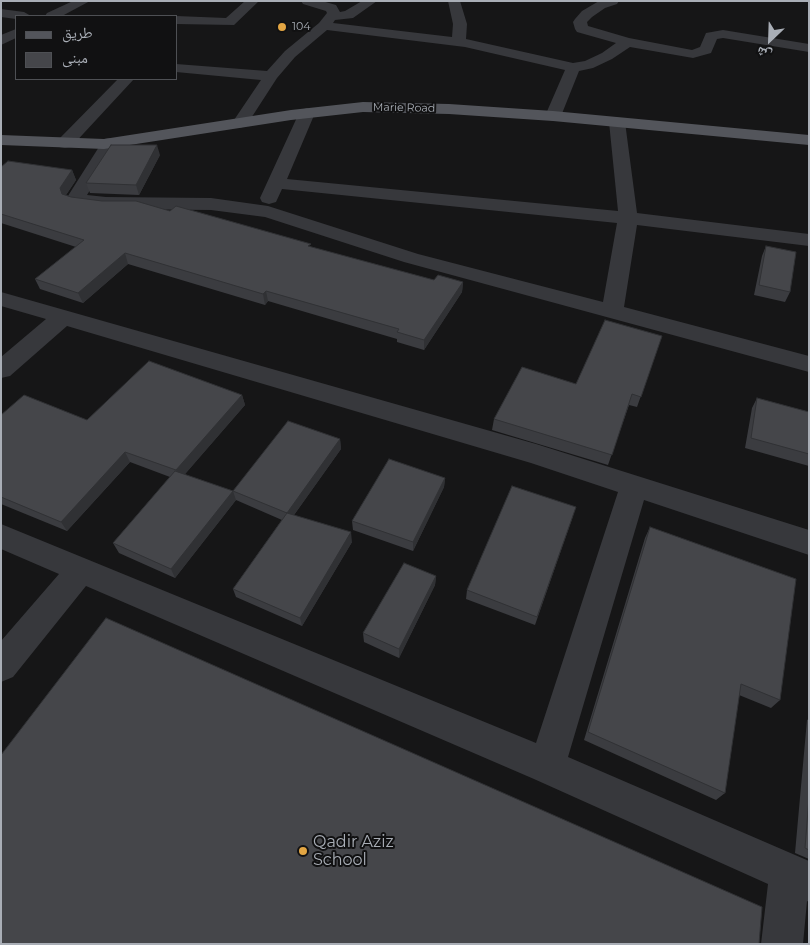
<!DOCTYPE html>
<meta charset="utf-8">
<style>
body{margin:0}
#map{position:relative;width:810px;height:945px;overflow:hidden;background:#161617;font-family:Montserrat,"Noto Naskh Arabic",sans-serif}
canvas{display:block}
.frame{position:absolute;inset:0;border:2px solid #a9aeb6;pointer-events:none}
.legend{position:absolute;left:15px;top:15px;width:162px;height:65px;box-sizing:border-box;background:#111112;border:1px solid #4e5054;margin:0;padding:6px 9px;list-style:none;font-size:15px;color:#a9aeb6}
.legend li{display:flex;align-items:center;gap:10px;height:25px}
.legend b{width:25px;border:1px solid #4e5054}
.north{position:absolute;left:745px;top:15px;width:50px;height:50px;-webkit-text-stroke:4px #111112;paint-order:stroke;rotate:204deg;font-size:14px;font-weight:700;line-height:20px;text-align:center;color:#a9aeb6}
.north::after{content:'';display:block;margin:auto;width:18px;height:22px;background:#a9aeb6;clip-path:polygon(50% 0,100% 100%,50% 72%,0 100%)}
</style>
<div id="map">
<canvas width="810" height="945"></canvas>
<div class="frame"></div>
<ul class="legend">
<li><b style="height:6px;background:#53555b"></b>طريق</li>
<li><b style="height:14px;background:#45464a"></b>مبنى</li>
</ul>
<div class="north">ش</div>
</div>
<script>
const ctx = document.querySelector('canvas').getContext('2d');
ctx.lineJoin = 'round';
const shape = rows => new Path2D(rows.map(r => 'M' + r).join(''));
function paint(path, color) { ctx.fillStyle = color; ctx.fill(path, 'evenodd'); }
function stroke(path, color, width, dash) { ctx.strokeStyle = color; ctx.lineWidth = width; ctx.lineCap = dash ? 'butt' : 'round'; ctx.setLineDash(dash || []); ctx.stroke(path); }
function label(font, color, halo, rows, align = 'center') {
  ctx.font = font + ' Montserrat,sans-serif'; ctx.lineWidth = 4; ctx.setLineDash([]); ctx.textBaseline = 'middle'; ctx.strokeStyle = halo; ctx.fillStyle = color; for (const [text, x, y, turn = 0] of rows) {
    ctx.save(); ctx.translate(x, y); ctx.rotate((+turn || 0) * Math.PI / 180); ctx.textAlign = isNaN(turn) ? turn : align; if (halo) ctx.strokeText(text, 0, 0); ctx.fillText(text, 0, 0); ctx.restore();
  }
}
paint(shape([
 [73,1,90,1,62,16,45,16,47,13,73,1],
 [245,1,259,1,234,25,176,24,176,16,226,18,245,1],
 [301,1,322,1,336,5,340,12,345,11,362,1,377,1,353,18,335,20,333,23,452,37,453,24,448,1,460,1,467,24,466,39,573,63,585,61,602,53,616,43,577,32,575,29,573,22,575,19,582,11,599,1,619,1,617,4,605,8,592,17,587,22,588,26,629,38,692,50,700,47,706,33,723,30,809,44,809,52,723,38,717,39,711,53,693,58,630,47,612,59,593,68,579,71,561,116,559,119,553,121,547,119,545,116,565,70,465,47,327,30,295,57,277,78,246,126,240,128,234,126,232,123,261,80,176,72,176,64,267,71,285,51,319,23,327,13,326,11,303,4,301,1],
 [1,9,24,12,31,16,16,16,16,19,1,17,1,9],
 [16,29,16,38,1,45,1,35,16,29],
 [118,79,134,79,71,147,65,148,59,147,56,143,59,139,118,79],
 [307,108,313,110,315,113,287,179,618,211,609,122,611,119,623,119,625,122,637,213,809,234,809,246,637,225,624,307,809,356,809,372,404,262,265,217,211,210,106,209,75,205,68,203,66,199,104,139,110,138,116,139,119,143,87,195,106,197,211,198,268,206,418,254,603,302,617,223,282,189,276,202,269,204,262,202,260,198,299,113,301,110,307,108],
 [1,292,536,444,809,530,809,555,644,500,568,757,809,861,809,902,807,901,803,944,761,944,768,884,534,779,86,586,13,677,1,682,1,641,59,574,1,549,1,524,536,743,618,492,531,463,67,326,10,376,1,378,1,357,46,319,1,306,1,292]
]), '#37383c');
paint(shape([
 [363,102,449,104,553,111,809,135,809,145,553,121,449,114,363,112,291,120,104,149,1,145,1,135,104,139,291,110,363,102]
]), '#53555b');
paint(shape([
 [160,155,139,195,90,193,86,183],
 [1,167,72,170,76,180,66,195,71,197,170,211,311,247,434,280,463,282,462,292,424,350,397,342,397,339,268,301,265,305,128,264,83,303,40,289,35,279,76,247,1,223],
 [766,246,790,292,785,302,754,295,762,256],
 [662,336,637,407,629,405,608,465,492,430,494,419,576,384],
 [242,395,245,405,184,475,233,491,340,439,341,449,294,515,352,542,302,626,236,597,233,589,282,520,236,500,175,578,119,553,113,543,170,477,130,462,67,531,1,504,1,415,87,420],
 [757,398,809,412,809,466,745,448,752,408],
 [445,478,444,487,413,551,353,530,352,521],
 [573,516,535,625,466,599,467,590],
 [650,527,780,700,771,708,739,695,725,793,716,800,584,740,645,538],
 [436,576,435,585,399,658,364,642,363,633],
 [809,719,809,859,795,853,807,720]
]), '#3b3c40');
paint(shape([
 [157,145,160,155,139,195,136,185],
 [72,170,76,180,64,198,66,204,60,188],
 [125,253,128,264,83,303,78,293],
 [463,282,462,292,424,350,424,340],
 [266,291,268,301,265,305,263,294],
 [242,395,245,405,180,480,176,470],
 [340,439,341,449,289,522,287,513],
 [125,452,130,462,67,531,61,522],
 [445,478,444,487,413,551,413,542],
 [233,491,236,500,175,578,171,569],
 [351,532,352,542,302,626,300,618],
 [436,576,435,585,399,658,399,649]
]), '#303134');
const building = shape([
 [111,145,157,145,136,185,86,183,111,145],
 [8,161,72,170,60,188,62,194,71,197,102,201,136,201,170,211,176,206,311,244,308,246,434,280,438,275,463,282,424,340,397,332,399,329,266,291,263,294,125,253,78,293,35,279,84,240,1,214,1,167,8,161],
 [766,246,796,252,790,292,759,285,766,246],
 [605,320,662,336,641,397,632,394,612,455,494,419,522,367,576,384,605,320],
 [149,361,242,395,176,470,125,452,61,522,1,497,1,415,24,395,87,420,149,361],
 [757,398,809,412,809,454,751,438,757,398],
 [288,421,340,439,287,513,233,491,288,421],
 [389,459,445,478,413,542,352,521,389,459],
 [175,471,233,491,171,569,113,543,175,471],
 [512,486,576,507,537,617,467,590,512,486],
 [287,513,351,532,300,618,233,589,287,513],
 [650,527,796,579,780,700,741,684,725,793,588,732,650,527],
 [404,563,436,576,399,649,363,633,404,563],
 [106,618,762,907,759,944,1,944,1,755,106,618],
 [809,798,809,850,805,848,809,798]
]);
paint(building, '#45464a');
stroke(building, '#303134', 1);
for (const [x, y, r, color] of [
 [282,27,5,"#e3a643"],
 [303,851,5,"#e3a643"]
]) { const dot = new Path2D(); dot.arc(x, y, r, 0, 2 * Math.PI); ctx.fillStyle = color; ctx.fill(dot); stroke(dot, '#111112', 2); }
label('11px', '#a9aeb6', '#111112', [
 ["104",292,27]
], 'left');
label('11px', '#a9aeb6', '#111112', [
 ["Marie Road",404,108,1]
]);
label('16px', '#a9aeb6', '#111112', [
 ["Qadir Aziz",313,842],
 ["School",313,860]
], 'left');
</script>
